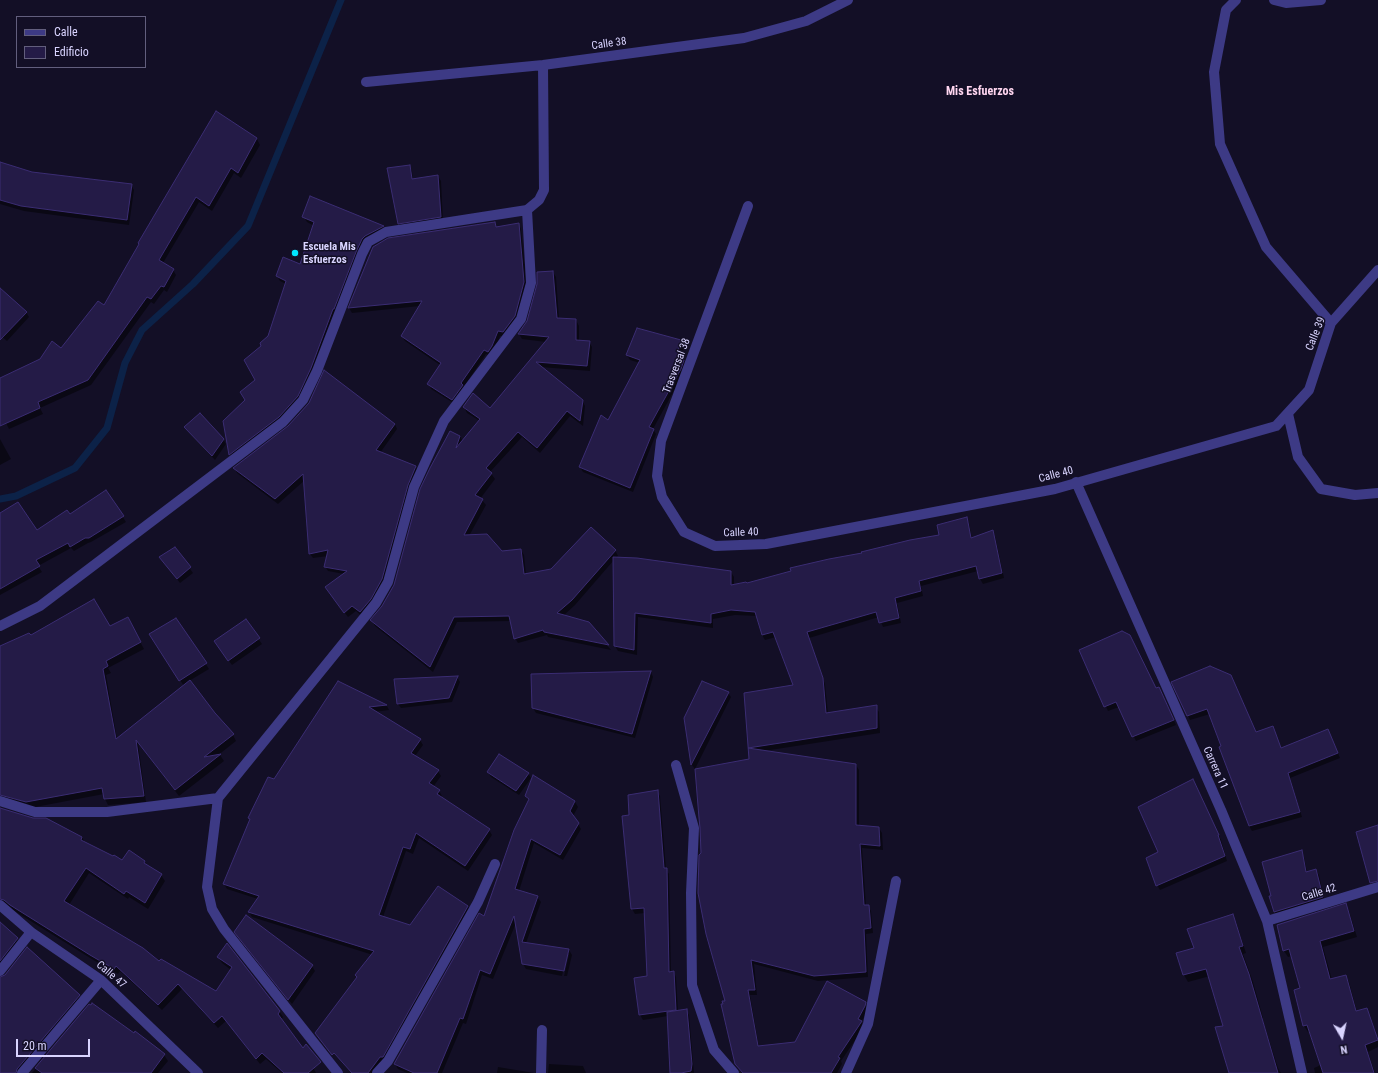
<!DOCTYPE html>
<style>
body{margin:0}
#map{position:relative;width:1378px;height:1073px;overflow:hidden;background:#130f26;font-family:"Roboto Condensed",sans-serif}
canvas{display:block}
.legend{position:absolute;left:16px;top:16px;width:130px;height:52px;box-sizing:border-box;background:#130f26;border:1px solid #625e7d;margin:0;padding:5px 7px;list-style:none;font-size:12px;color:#d9d4ff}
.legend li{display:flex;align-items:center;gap:8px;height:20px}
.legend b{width:20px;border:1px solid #625e7d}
.north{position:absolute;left:1322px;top:1017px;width:40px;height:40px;-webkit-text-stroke:3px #130f26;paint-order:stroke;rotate:171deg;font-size:11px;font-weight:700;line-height:16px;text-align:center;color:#d9d4ff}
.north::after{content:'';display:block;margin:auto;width:14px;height:18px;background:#d9d4ff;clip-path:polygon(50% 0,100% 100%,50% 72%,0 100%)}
.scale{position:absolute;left:16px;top:1039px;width:74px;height:18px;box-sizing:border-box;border:2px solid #d9d4ff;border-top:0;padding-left:5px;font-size:12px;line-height:14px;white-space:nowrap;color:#d9d4ff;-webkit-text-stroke:3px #130f26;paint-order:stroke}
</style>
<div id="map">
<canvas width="1378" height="1073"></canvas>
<ul class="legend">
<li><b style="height:5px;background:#3d3a85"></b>Calle</li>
<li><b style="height:11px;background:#241b47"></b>Edificio</li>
</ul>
<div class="north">N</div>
<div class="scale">20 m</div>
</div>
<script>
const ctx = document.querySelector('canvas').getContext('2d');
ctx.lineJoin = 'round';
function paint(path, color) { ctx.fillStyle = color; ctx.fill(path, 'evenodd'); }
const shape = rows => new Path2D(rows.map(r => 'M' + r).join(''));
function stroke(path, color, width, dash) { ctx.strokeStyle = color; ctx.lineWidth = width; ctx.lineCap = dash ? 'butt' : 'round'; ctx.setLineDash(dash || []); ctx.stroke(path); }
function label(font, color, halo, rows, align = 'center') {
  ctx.font = font + ' "Roboto Condensed",sans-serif'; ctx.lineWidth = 3; ctx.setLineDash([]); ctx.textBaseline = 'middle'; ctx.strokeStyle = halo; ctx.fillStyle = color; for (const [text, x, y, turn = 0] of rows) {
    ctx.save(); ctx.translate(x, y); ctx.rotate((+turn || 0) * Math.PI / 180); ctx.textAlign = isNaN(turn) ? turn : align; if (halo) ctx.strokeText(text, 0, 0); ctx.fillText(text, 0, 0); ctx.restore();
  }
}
paint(shape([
 [217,113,257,139,260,145,241,178,234,173,212,211,199,202,163,263,173,270,176,275,167,292,164,290,154,304,151,302,91,385,40,408,43,414,9,429,0,411,0,379,62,349,104,306],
 [0,164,32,173,131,185,134,190,129,225,24,211,0,204],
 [410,166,412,171,413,180,438,176,441,181,443,222,401,228,398,223],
 [310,197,383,227,386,232,359,258,300,402,233,460,230,455,225,422,246,400,256,381,263,346,269,337,286,284,280,281,277,276,301,265,314,226,307,222,304,217],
 [494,223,497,228,519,224,521,229,527,288,517,321,506,337,500,336,495,351,491,356,486,354,463,388,455,404,431,389,429,384,440,365,405,341,402,336,420,306,352,313,349,308],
 [553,272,556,277,559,319,576,320,579,326,579,341,589,342,592,347,590,371,541,367,582,400,585,406,583,426,570,416,540,453,522,437,490,472,495,479,480,499,482,500,486,505,469,536,502,552,521,550,524,555,526,575,551,570,615,550,618,556,616,558,731,572,734,577,734,585,747,584,863,554,940,536,966,518,969,523,972,539,993,531,995,536,1004,578,983,584,980,579,978,571,921,586,923,596,897,603,901,623,883,627,879,617,809,638,825,684,828,714,876,707,879,712,880,733,764,751,856,765,859,770,859,826,879,828,882,833,883,850,862,848,866,906,868,906,871,911,873,933,866,934,868,977,818,981,754,964,757,995,750,995,759,1048,780,1073,743,1073,740,1070,736,1062,722,1001,726,1002,750,759,745,694,794,686,776,637,765,640,762,635,757,616,735,615,713,619,713,628,638,617,637,655,618,651,615,646,614,560,575,605,563,616,588,623,611,650,548,637,547,635,518,643,515,638,511,621,457,622,433,672,375,626,372,620,382,607,395,584,460,436,463,442,480,421,467,413,464,407,490,409,546,342,522,339,519,334,528,321],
 [0,289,26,312,29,317,7,341,0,335],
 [681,341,684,346,680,358,683,360,686,365,683,374,653,429,656,434,633,492,583,472,580,467,608,421,640,363,630,360,627,355],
 [395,424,397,429,380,453,416,467,418,472,384,585,363,617,356,611,348,617,329,592,344,574,328,571,325,566,328,556,313,558,310,554,305,480,278,504,237,473,235,468],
 [186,428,223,439,226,444,215,460,189,432],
 [0,439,11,459,0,465],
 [106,491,126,522,91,542,88,543,74,551,71,548,38,566,42,572,0,595,0,514,37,532,70,515],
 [175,548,193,573,180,583,160,557],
 [127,618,144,649,108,668,111,673,106,675,117,739,184,686,153,639,176,619,209,669,189,681,214,714,233,735,236,741,217,756,220,755,224,761,179,796,138,743,146,802,108,805,105,799,104,794,30,808,0,802,0,650,31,637,110,628],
 [246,621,262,644,232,665,218,646],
 [1080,650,1156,689,1159,688,1176,725,1136,741,1119,707,1108,711],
 [651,672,653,677,635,738,536,713,533,708,532,675],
 [457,677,460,682,452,702,401,708,398,704],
 [1173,682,1281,748,1330,735,1340,758,1290,778,1302,817,1252,831,1249,826,1210,714,1190,720],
 [339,683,387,706,389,710,374,712,420,740,423,745,415,756,438,771,441,776,433,787,439,791,442,796,441,797,489,830,492,835,468,871,419,838,413,854,406,851,383,917,410,926,468,906,471,912,385,1062,374,1073,352,1073,319,1038,316,1033,357,977,373,955,252,917,249,912,258,899,227,889,224,884,274,780],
 [728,693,731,697,695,769,692,765,685,718],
 [488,772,528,773,531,778,519,795,491,777],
 [533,777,575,802,578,807,573,816,581,829,563,860,534,843,519,891,537,897,541,902,526,943,569,950,572,955,567,976,564,976,569,954,567,954,562,976,526,969,523,964,516,923,493,979,482,975,466,1024,463,1023,442,1073,407,1073,398,1069,395,1064,485,917,529,801,526,796],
 [1196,785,1221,840,1227,861,1160,890,1157,885,1159,853],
 [657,791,660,796,666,869,669,874,671,973,674,972,676,977,678,1011,686,1010,689,1015,694,1073,671,1073,668,1016,643,1020,640,1015,635,979,648,977,645,913,635,914,632,909,623,817,630,816],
 [0,809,82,837,85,843,123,862,144,861,147,866,161,875,165,881,148,909,129,897,128,899,89,873,69,905,159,963,217,992,231,970,222,963,218,957,227,945,279,1011,283,1017,281,1020,306,1054,316,1073,282,1073,266,1059,260,1064,226,1021,218,1028,182,989,162,1010,120,971,118,974,95,961,0,902],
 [1301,852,1304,857,1307,872,1316,870,1319,875,1325,902,1278,916,1275,912],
 [1346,905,1349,911,1357,937,1323,947,1332,980,1345,976,1349,982,1357,1012,1367,1009,1370,1015,1378,1039,1378,1047,1368,1052,1375,1073,1315,1073,1314,1068,1321,1065,1310,1031,1308,1032,1304,1026,1295,990,1302,989,1292,956,1288,957,1284,951],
 [1232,915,1236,922,1246,953,1243,954,1253,982,1263,1018,1262,1018,1278,1068,1281,1073,1230,1073,1224,1027,1210,976,1188,982,1184,975,1178,954,1195,948],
 [0,923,17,939,21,945,0,971],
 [239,938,312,966,315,971,292,1004],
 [0,978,79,996,83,1002,22,1073,0,1073],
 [865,1002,868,1008,867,1012,861,1022,864,1027,841,1061,842,1064,837,1073,810,1073,795,1043],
 [89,1005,164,1055,168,1061,158,1073,32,1073],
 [549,1064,583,1066,586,1073,548,1073],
 [498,1067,534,1073,497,1073]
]), '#0007');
stroke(shape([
 [0,499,16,496,75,468,107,428,125,363,142,330,193,284,248,226,341,0]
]), '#0c2248', 7);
const building = shape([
 [216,111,257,138,238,173,231,168,209,206,196,197,159,260,174,269,164,287,161,286,151,299,147,297,88,380,38,402,40,408,0,426,0,378,40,359,52,341,61,348,98,301,104,305,139,244,138,243,216,111],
 [0,162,32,172,132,184,127,220,21,206,0,200,0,162],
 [410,165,412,179,438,175,441,217,398,224,387,168,410,165],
 [310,196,384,226,365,236,362,239,356,252,334,309,333,309,311,368,298,396,279,417,229,455,223,421,245,400,240,392,255,380,244,360,261,346,260,343,268,336,286,281,276,276,283,257,300,264,314,222,302,217,310,196],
 [495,222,496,227,519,223,524,282,515,316,503,332,498,331,492,346,488,352,484,350,461,383,463,385,452,400,427,384,441,363,401,336,422,301,348,308,373,247,388,238,495,222],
 [553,271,557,318,576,319,576,340,590,341,587,366,536,362,583,400,580,421,567,411,537,448,518,432,486,468,492,473,475,495,483,499,464,535,487,534,502,551,521,549,524,574,551,569,591,527,616,550,572,600,557,613,589,622,609,645,544,632,543,630,514,639,509,616,454,617,430,667,370,620,382,606,394,585,420,489,430,468,450,431,460,436,456,448,480,419,463,407,473,393,490,408,549,337,518,334,527,321,537,284,537,272,553,271],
 [0,288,27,312,0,340,0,288],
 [637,328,681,340,677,355,684,360,681,369,649,427,654,429,630,488,579,467,601,415,608,420,640,360,626,355,637,328],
 [324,370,395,424,376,450,416,466,408,485,382,579,371,599,360,612,352,606,344,613,325,587,347,571,324,567,328,550,309,554,303,474,275,499,233,468,288,426,309,403,324,370],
 [200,413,224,439,212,456,184,427,200,413],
 [106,490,124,516,89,538,85,538,70,547,68,543,36,560,40,566,0,589,0,513,18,502,37,530,67,510,70,514,106,490],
 [967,517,971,538,993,530,1002,573,979,579,976,566,919,581,921,591,895,598,899,618,879,623,876,612,807,632,823,678,826,713,877,705,877,728,748,748,856,764,856,825,879,827,880,846,860,844,864,905,869,905,871,928,864,929,866,972,814,976,751,960,755,990,748,990,758,1046,795,1042,827,981,866,1002,865,1006,858,1019,862,1021,838,1057,840,1058,831,1073,743,1073,735,1064,721,1004,723,1004,722,1001,725,1001,706,934,698,893,699,855,701,853,700,828,699,818,695,769,749,759,744,693,793,685,773,632,762,635,755,612,731,610,711,614,711,623,635,613,634,650,614,646,613,557,637,558,731,571,731,585,746,582,747,583,791,571,790,568,829,559,862,553,861,552,910,540,939,535,937,525,967,517],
 [175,547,191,567,177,579,159,557,175,547],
 [94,599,110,626,128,617,141,642,106,661,108,666,103,669,116,739,190,680,215,713,234,734,204,757,221,754,175,790,136,740,144,796,104,799,102,788,26,802,0,795,0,646,29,633,31,635,94,599],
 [176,618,207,663,179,681,149,634,176,618],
 [246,619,260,638,228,661,214,641,246,619],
 [1122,631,1130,635,1156,688,1159,687,1174,720,1132,737,1116,702,1104,707,1079,650,1122,631],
 [1210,666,1231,675,1256,732,1273,726,1281,748,1328,729,1338,753,1288,773,1300,812,1249,826,1219,747,1221,746,1207,709,1187,716,1171,682,1210,666],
 [651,671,632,734,532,708,531,674,651,671],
 [458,676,449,698,397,704,394,679,458,676],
 [338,681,387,705,369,707,421,739,411,753,439,770,429,783,440,790,437,794,490,829,465,866,416,833,410,849,403,847,379,915,410,925,438,886,468,906,383,1057,380,1057,368,1073,352,1073,334,1053,332,1055,315,1033,357,977,355,975,374,951,248,912,259,896,223,884,250,819,248,818,268,777,274,779,338,681],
 [702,681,729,692,691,765,684,718,702,681],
 [499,754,529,773,516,791,487,772,499,754],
 [533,775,575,801,570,811,579,823,560,855,531,839,515,889,538,896,522,942,569,949,564,971,522,964,514,916,490,974,480,970,463,1019,460,1018,437,1073,414,1073,394,1064,479,913,484,916,514,830,529,799,525,796,533,775],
 [1193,779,1219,835,1218,835,1225,856,1156,886,1146,858,1158,852,1138,807,1193,779],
 [658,790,664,868,667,868,669,972,674,971,676,1010,639,1015,634,978,647,976,644,908,631,909,622,816,629,815,628,795,658,790],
 [0,808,33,818,46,818,82,837,81,840,113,856,114,855,122,860,129,850,145,861,144,863,162,874,145,903,126,891,124,894,86,868,64,901,143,948,159,961,161,959,216,991,232,967,217,957,227,943,280,1011,278,1014,303,1048,306,1044,321,1062,308,1073,284,1073,262,1053,256,1059,222,1016,214,1023,178,984,158,1005,116,966,114,969,90,955,10,905,4,900,0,899,0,808],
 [1378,825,1378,881,1370,883,1356,832,1378,825],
 [1302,850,1306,872,1316,869,1323,897,1274,912,1269,896,1271,896,1262,862,1302,850],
 [1346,903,1354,931,1320,941,1330,979,1346,975,1356,1011,1367,1008,1378,1040,1365,1045,1374,1073,1323,1073,1307,1025,1303,1026,1294,990,1300,988,1289,949,1283,951,1277,925,1346,903],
 [1233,914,1243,946,1239,947,1249,974,1278,1073,1229,1073,1215,1027,1223,1026,1206,969,1183,975,1176,953,1194,948,1187,929,1233,914],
 [246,915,313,965,288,1000,234,932,246,915],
 [0,922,18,938,0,961,0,922],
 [27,947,80,995,17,1069,16,1073,0,1073,0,977,5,975,27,947],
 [92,1003,134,1033,135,1031,165,1054,151,1073,42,1073,35,1068,89,1004,91,1005,92,1003],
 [687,1009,692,1064,691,1071,681,1073,670,1073,667,1012,687,1009]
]);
paint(building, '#241b47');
stroke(building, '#3b2d73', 1);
stroke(shape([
 [1236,0,1226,10,1214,72,1220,144,1266,247,1331,323],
 [1274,0,1286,3,1321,0],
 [366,82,543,65,744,38,806,21,848,0],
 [748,206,661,441,657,476,662,497,684,532,715,546,766,544,1055,489,1276,426,1309,390,1331,323,1378,270],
 [1288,414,1298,457,1321,489,1355,495,1378,493],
 [1076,482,1221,810,1267,921,1302,1073],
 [0,626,40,606,283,422,303,400,317,371,362,254,368,242,386,232,527,210],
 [676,765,694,828,691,893,692,985,714,1050,734,1073],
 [218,798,207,887,212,909,224,929,338,1073],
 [0,801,35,812,107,812,218,798,376,603,388,582,414,487,444,421,521,319,531,283,527,210,539,200,544,190,543,65],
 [0,905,31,932,101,980,198,1073],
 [1267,921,1378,887],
 [0,971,31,932],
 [22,1073,101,980],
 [377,1073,388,1061,478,902,495,864],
 [541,1073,542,1030],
 [846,1073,868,1024,896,881]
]), '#3d3a85', 10);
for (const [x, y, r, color] of [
 [295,253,4,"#00e5ff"]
]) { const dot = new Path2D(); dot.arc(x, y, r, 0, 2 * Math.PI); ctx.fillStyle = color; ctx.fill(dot); stroke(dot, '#130f26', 1.5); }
label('11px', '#d9d4ff', '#130f26', [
 ["Calle 38",609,44,-8],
 ["Calle 39",1316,334,-68],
 ["Trasversal 38",677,366,-69],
 ["Calle 40",1056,475,-15],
 ["Calle 40",741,533,-2],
 ["Carrera 11",1215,768,66],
 ["Calle 42",1319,893,-17],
 ["Calle 47",111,975,40]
]);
label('bold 11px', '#d9d4ff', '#130f26', [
 ["Escuela Mis",303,247],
 ["Esfuerzos",303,260]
], 'left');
label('bold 12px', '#ffd6f0', '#130f26', [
 ["Mis Esfuerzos",980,92]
]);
</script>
